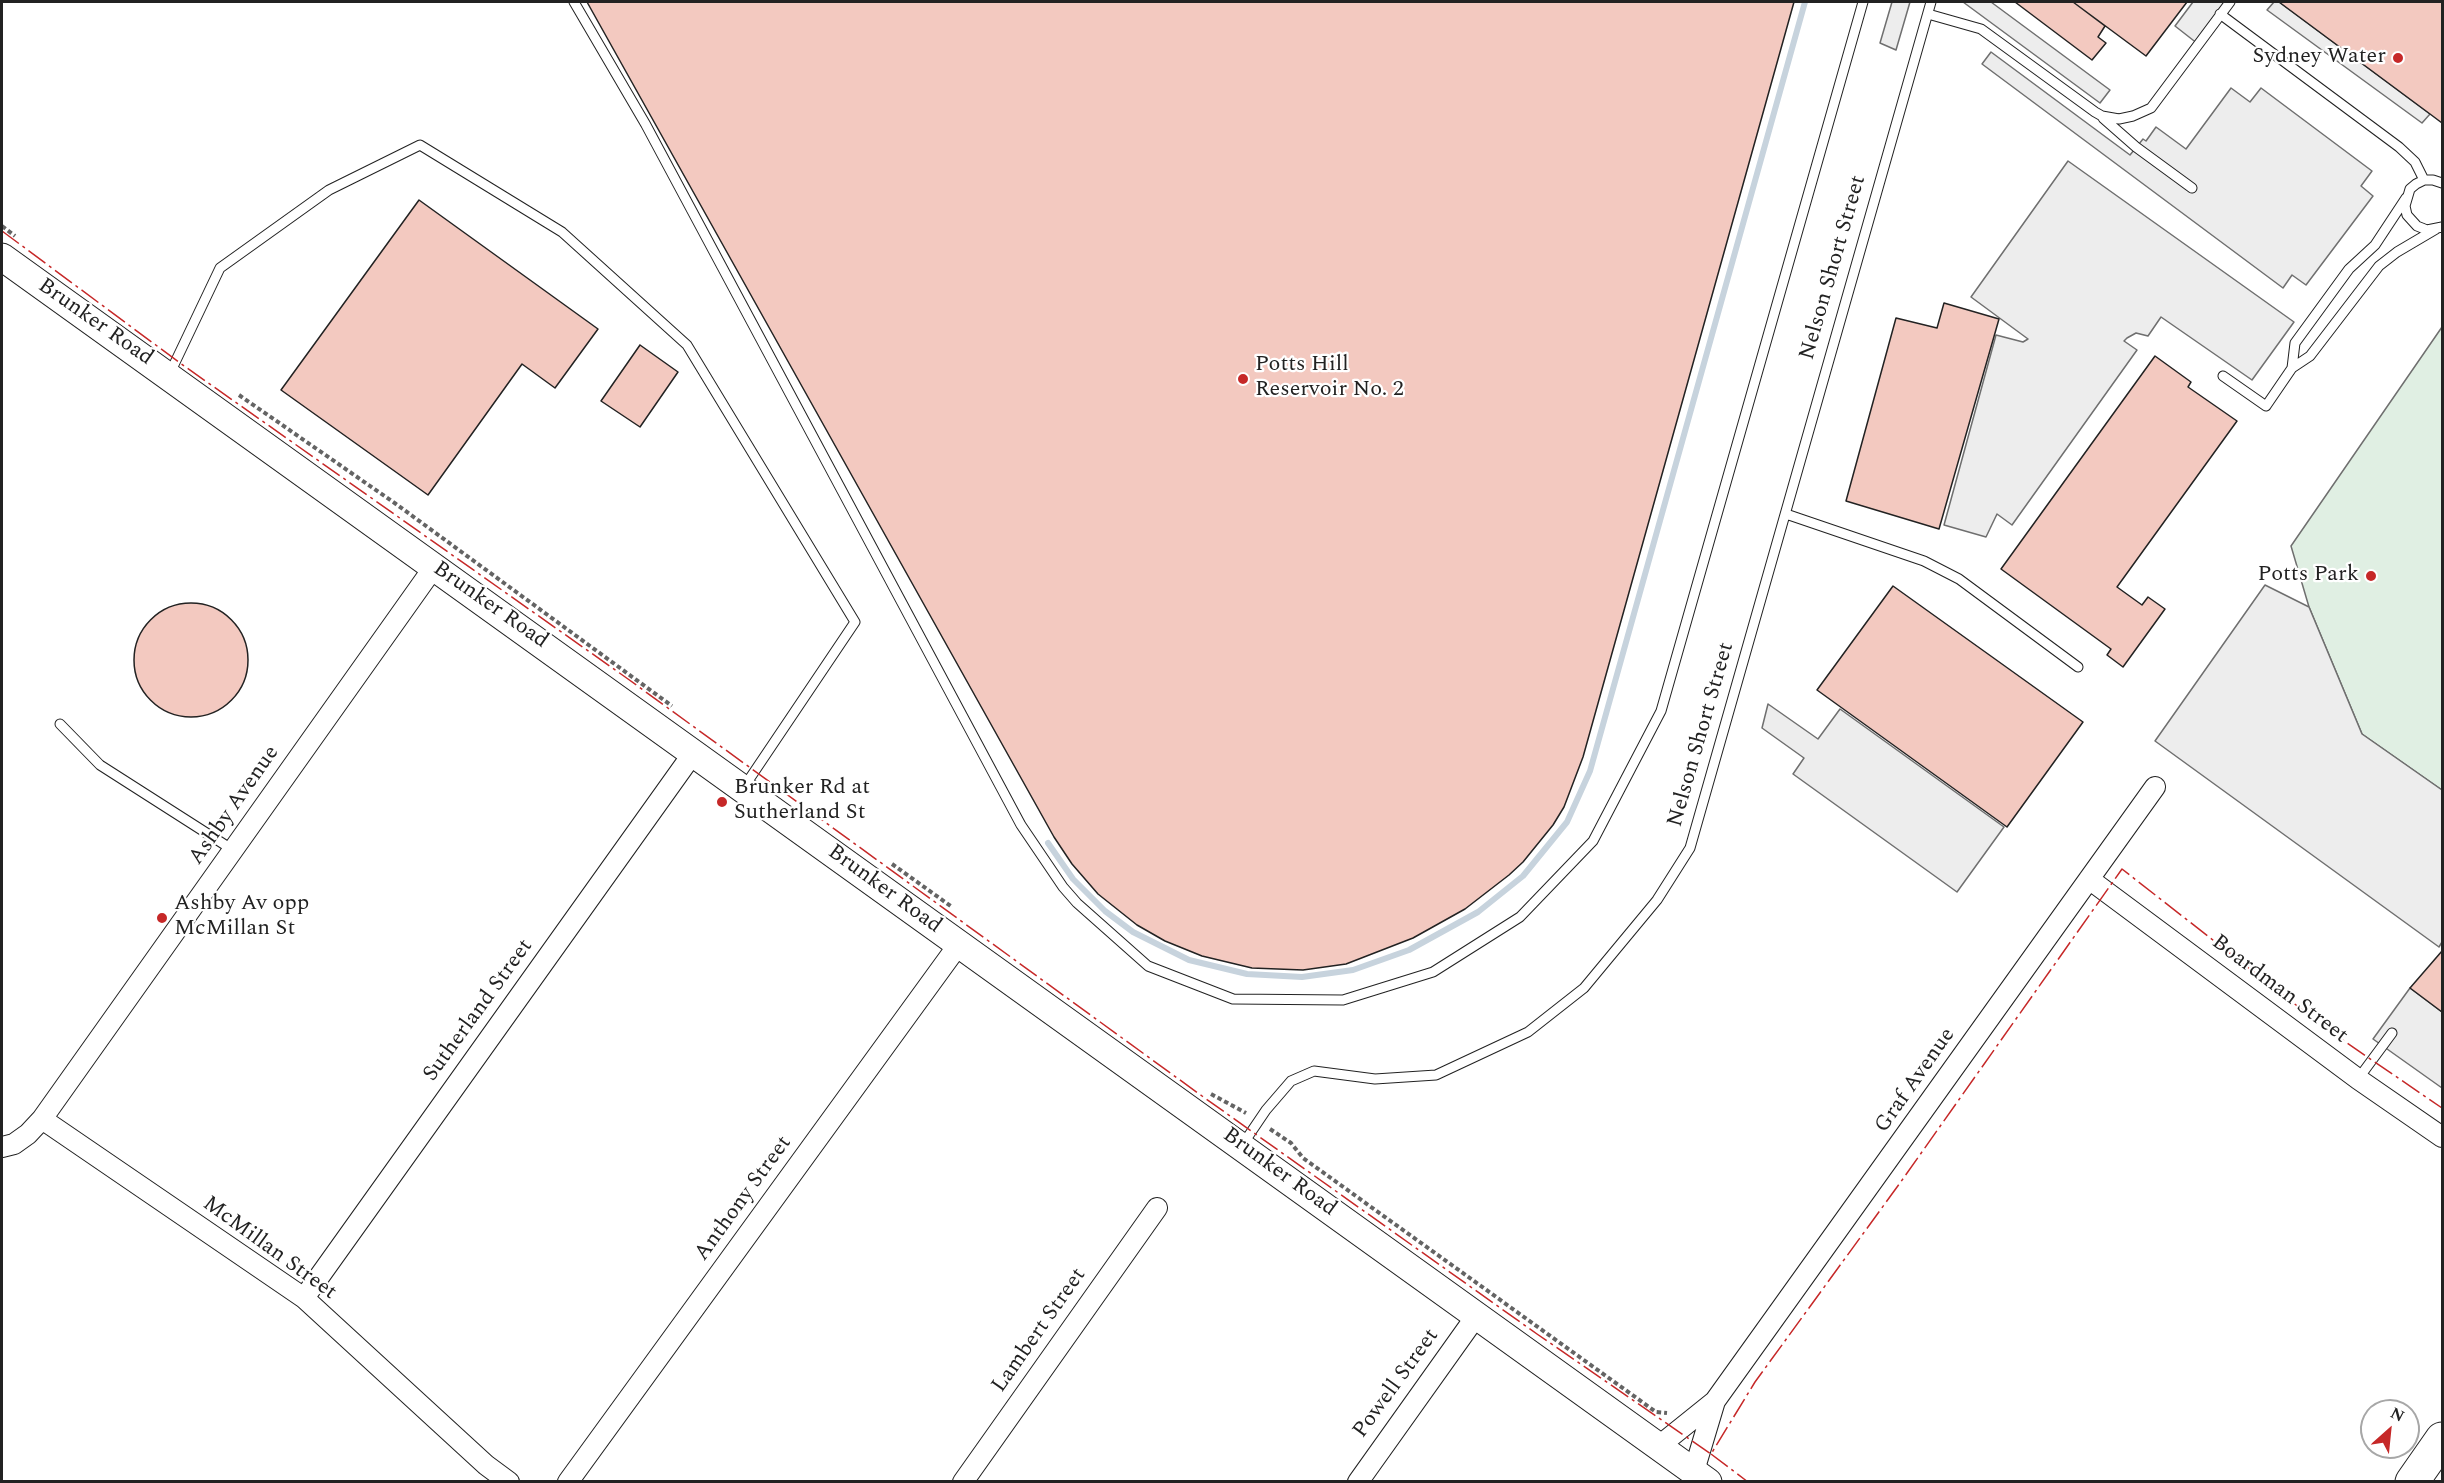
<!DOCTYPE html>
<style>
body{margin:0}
#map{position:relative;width:2444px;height:1483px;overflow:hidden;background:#fff;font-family:Spectral,serif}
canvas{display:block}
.frame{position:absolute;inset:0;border:3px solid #222;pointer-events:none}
.north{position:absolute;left:2360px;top:1399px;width:60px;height:60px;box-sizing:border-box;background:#fff;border:2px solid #a7a7a7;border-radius:50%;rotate:27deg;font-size:16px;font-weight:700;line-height:24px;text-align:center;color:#222}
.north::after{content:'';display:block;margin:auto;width:21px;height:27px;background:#c62828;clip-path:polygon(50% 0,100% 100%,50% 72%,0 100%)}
</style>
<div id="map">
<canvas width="2444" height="1483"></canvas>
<div class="frame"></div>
<div class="north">N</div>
</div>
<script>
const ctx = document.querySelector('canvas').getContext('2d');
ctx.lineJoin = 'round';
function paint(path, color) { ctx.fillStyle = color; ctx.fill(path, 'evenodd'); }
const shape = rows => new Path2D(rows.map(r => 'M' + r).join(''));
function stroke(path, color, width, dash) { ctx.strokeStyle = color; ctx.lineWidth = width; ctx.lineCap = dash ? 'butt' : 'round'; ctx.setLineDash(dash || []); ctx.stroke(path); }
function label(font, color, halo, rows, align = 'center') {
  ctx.font = font + ' Spectral,serif'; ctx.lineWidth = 4.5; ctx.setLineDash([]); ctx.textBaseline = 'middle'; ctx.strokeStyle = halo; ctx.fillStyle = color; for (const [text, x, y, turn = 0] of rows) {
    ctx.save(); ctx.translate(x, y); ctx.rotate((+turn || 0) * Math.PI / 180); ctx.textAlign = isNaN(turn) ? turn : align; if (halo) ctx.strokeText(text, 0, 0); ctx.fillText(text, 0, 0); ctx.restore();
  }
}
const green = shape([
 [2442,327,2442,790,2362,734,2309,607,2291,546,2442,327]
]);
paint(green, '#e0efe3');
stroke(green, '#6f6f6f', 1.5);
const parking = shape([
 [1892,2,1910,2,1896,50,1880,43,1892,2],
 [1963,2,1991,2,2110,90,2100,103,1963,2],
 [2193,2,2230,2,2198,44,2175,26,2193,2],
 [2274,2,2279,2,2430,114,2422,123,2267,10,2274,2],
 [1991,52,2130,155,2143,139,2146,141,2156,127,2186,149,2231,88,2250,102,2261,88,2372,171,2361,186,2373,196,2306,285,2292,275,2283,288,1982,64,1991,52],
 [2068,161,2294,322,2252,380,2161,317,2148,336,2136,333,2127,338,2124,341,2137,350,2012,525,1997,514,1986,537,1944,525,1996,335,2023,342,2028,339,1971,297,2068,161],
 [2265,585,2309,607,2362,734,2442,790,2442,942,2439,947,2155,741,2265,585],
 [1768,704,1818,739,1840,709,2004,827,1957,892,1793,774,1804,758,1762,728,1768,704],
 [2410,988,2442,1012,2442,1088,2373,1039,2410,988]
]);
paint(parking, '#ededed');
stroke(parking, '#6f6f6f', 1.5);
stroke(shape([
 [1048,843,1073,879,1105,911,1133,932,1189,960,1247,974,1302,977,1353,970,1409,950,1478,912,1523,876,1567,822,1590,771,1805,2]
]), '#c7d3dd', 6);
const building = shape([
 [587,2,1794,2,1583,757,1564,807,1553,825,1523,862,1509,875,1465,909,1413,938,1346,964,1303,970,1252,968,1202,956,1165,941,1137,925,1098,894,1072,864,1054,837,587,2],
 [2015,2,2073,2,2105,26,2098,37,2106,43,2092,60,2015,2],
 [2073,2,2187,2,2146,56,2073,2],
 [2279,2,2442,2,2442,123,2430,114,2279,2],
 [419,200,598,329,555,388,522,364,428,495,281,390,419,200],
 [1944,303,1999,319,1939,529,1846,501,1896,318,1937,328,1944,303],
 [640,345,678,372,640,427,601,401,640,345],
 [2155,356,2191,382,2188,387,2237,421,2117,587,2142,605,2148,597,2165,609,2123,667,2107,655,2111,649,2001,569,2155,356],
 [1893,586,2083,722,2007,827,1817,690,1893,586],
 '134 660a57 57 0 1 1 114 0a57 57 0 1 1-114 0Z',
 [2442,951,2442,1012,2410,988,2442,951]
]);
paint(building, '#f3c9c0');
stroke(building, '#222', 1.5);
const lane = shape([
 [574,2,646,125,1021,825,1063,887,1077,903,1148,966,1233,999,1343,1000,1433,972,1520,917,1593,841,1661,711,1863,2],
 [1928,14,1981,29,2095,112,2102,116,2119,119,2133,116,2151,108,2230,2],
 [2220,14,2399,147,2415,162,2424,180],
 [2103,118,2136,147,2192,188],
 [2442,183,2433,180,2424,180,2416,184,2410,189,2405,206,2407,215,2417,226,2427,230,2442,227],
 [2292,368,2295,343,2349,269,2375,245,2406,198],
 [170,373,220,268,329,190,420,145,562,232,687,345,855,622,744,787],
 [2223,376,2266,406,2292,368,2310,356,2379,266,2397,252,2436,229],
 [1786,514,1924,561,1959,579,2078,667],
 [60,724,100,765,233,850],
 [2358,1079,2392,1033],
 [1243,1144,1266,1110,1291,1081,1314,1071,1375,1079,1436,1075,1528,1032,1584,988,1657,900,1690,848,1931,2]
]);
const street = shape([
 [2089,879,2358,1079,2442,1137],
 [42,1119,304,1298,486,1465,509,1482],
 [2,1147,14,1144,28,1134,42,1119,434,567],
 [304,1298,694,752],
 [1659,1446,1715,1401,2155,787],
 [1694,1471,1715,1401],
 [568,1482,959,944],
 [963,1482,1157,1208],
 [1358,1482,1477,1315]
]);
const secondary = shape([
 [2,257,1708,1482]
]);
const highway = shape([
 [2412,1482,2442,1439]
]);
stroke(lane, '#222', 11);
stroke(street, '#222', 22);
stroke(secondary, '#222', 29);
stroke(highway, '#222', 35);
stroke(shape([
 [2,226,15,236],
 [239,395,396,504,672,706],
 [892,864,952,907],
 [1211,1094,1246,1113],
 [1270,1129,1291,1143,1303,1158,1656,1412,1667,1413]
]), '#646464', 4, [4.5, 3]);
stroke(lane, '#fff', 9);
stroke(street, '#fff', 20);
stroke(secondary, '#fff', 27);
stroke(highway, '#fff', 33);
stroke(shape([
 [2,231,180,363,628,679,1202,1096,1537,1334,1711,1454,1755,1382,1900,1183,2122,869,2328,1030,2442,1108],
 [1711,1454,1748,1482]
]), '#c62828', 1.5, [21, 4.5, 3, 4.5]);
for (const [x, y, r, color] of [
 [2398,58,6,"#c62828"],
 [1243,379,6,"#c62828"],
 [2371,576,6,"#c62828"],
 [722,802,6,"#c62828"],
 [162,918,6,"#c62828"]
]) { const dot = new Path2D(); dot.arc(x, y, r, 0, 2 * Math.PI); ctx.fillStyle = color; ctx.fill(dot); stroke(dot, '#fff', 2); }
label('22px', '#222', '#fff', [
 ["Sydney Water",2386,58,"right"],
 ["Potts Hill",1255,366],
 ["Reservoir No. 2",1255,391],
 ["Potts Park",2359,576,"right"],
 ["Brunker Rd at",734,789],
 ["Sutherland St",734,814],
 ["Ashby Av opp",174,905],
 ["McMillan St",174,930]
], 'left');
label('22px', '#222', '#fff', [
 ["Nelson Short Street",1834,268,-74],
 ["Brunker Road",95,323,35],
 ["Brunker Road",490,606,35],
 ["Nelson Short Street",1702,735,-74],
 ["Ashby Avenue",235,806,-55],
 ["Brunker Road",884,890,36],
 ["Boardman Street",2279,990,37],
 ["Sutherland Street",479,1011,-54],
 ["Graf Avenue",1916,1081,-55],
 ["Brunker Road",1279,1173,36],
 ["Anthony Street",744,1199,-54],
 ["McMillan Street",269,1249,36],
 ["Lambert Street",1040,1331,-55],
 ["Powell Street",1397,1384,-54]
]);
</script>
